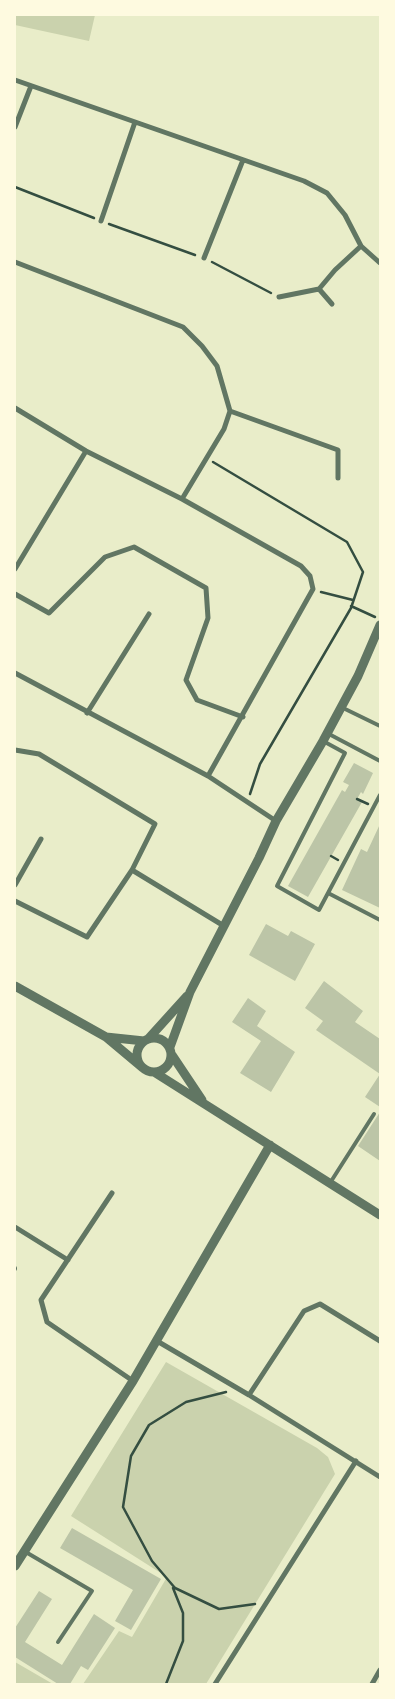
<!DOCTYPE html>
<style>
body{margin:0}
#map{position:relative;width:395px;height:1699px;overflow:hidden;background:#e9edc9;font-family:Barlow,sans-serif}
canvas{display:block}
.frame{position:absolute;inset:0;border:16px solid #fefae0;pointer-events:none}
</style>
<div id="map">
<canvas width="395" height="1699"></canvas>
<div class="frame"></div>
</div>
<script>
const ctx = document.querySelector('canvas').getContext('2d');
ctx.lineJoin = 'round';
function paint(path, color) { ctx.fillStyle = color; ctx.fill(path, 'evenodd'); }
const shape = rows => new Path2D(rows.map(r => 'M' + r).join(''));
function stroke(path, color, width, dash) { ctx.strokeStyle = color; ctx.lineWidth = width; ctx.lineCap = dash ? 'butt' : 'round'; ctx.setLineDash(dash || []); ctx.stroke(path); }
paint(shape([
 [15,15,95,15,89,41,15,25],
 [166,1362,317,1448,328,1457,335,1474,206,1684,83,1684,119,1631,132,1637,167,1577,71,1516],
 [15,1662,53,1684,15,1684]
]), '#cad2ad');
paint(shape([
 [354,763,373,773,363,794,361,792,357,799,362,802,308,897,288,886,342,790,345,792,349,785,343,782],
 [380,824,380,908,342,890,361,849,367,852],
 [266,924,288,936,291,931,315,944,295,981,249,955],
 [324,981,363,1011,355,1022,380,1039,380,1074,316,1030,323,1021,305,1008],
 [248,998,266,1011,257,1026,295,1052,271,1092,240,1073,261,1041,232,1022],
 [380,1074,380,1107,365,1097],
 [380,1112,380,1161,358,1146],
 [72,1528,161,1579,131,1630,115,1621,133,1590,60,1548],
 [39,1591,52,1599,25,1642,62,1665,94,1614,115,1628,88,1670,81,1666,70,1684,58,1684,15,1657,15,1628]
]), '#bcc5a7');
stroke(shape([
 [15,187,94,218],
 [109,224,195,255],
 [212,262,271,293],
 [213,462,347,542,363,572,351,608,260,764,250,794],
 [321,592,353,600],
 [351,606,375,617],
 [357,799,368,804],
 [331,856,338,860],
 [226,1392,186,1402,149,1425,131,1456,123,1507,152,1561,175,1588,219,1609,255,1604],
 [166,1684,183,1641,183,1613,173,1588]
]), '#344e41', 2.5);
stroke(shape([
 [341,707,380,726],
 [327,733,380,761],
 [323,741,345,753,277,886,319,910,380,795],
 [328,893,380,920],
 [330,1183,374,1114],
 [15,1268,15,1269],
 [24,1551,92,1591,58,1642]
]), '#617663', 4);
stroke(shape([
 [15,80,304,181,327,193,345,215,361,246,380,263],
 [15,127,31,86],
 [101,221,135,122],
 [204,258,243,160],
 [15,262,183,327,202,346,217,366,230,411,224,429,182,499],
 [319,289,332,304],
 [279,297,319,289,335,270,361,246],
 [15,408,86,451,182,499,301,566,310,576,313,589,208,776],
 [230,411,338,450,338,478],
 [15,569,86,451],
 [15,594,49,613,105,557,134,547,206,588,208,618,186,680,197,700,243,717],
 [15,673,208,776,276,821],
 [87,713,149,614],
 [15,750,39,754,155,824,132,870,87,937,15,901],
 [132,870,224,926],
 [15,885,41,839],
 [112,1193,41,1300,47,1322,133,1381],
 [15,1227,68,1260],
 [157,1341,249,1395,380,1477],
 [249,1395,304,1311,320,1304,380,1341],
 [215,1684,356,1461],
 [372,1684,380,1670]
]), '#617663', 5);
stroke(shape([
 [15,986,106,1037,143,1068],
 [106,1037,144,1041],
 '137 1055a17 17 0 1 1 34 0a17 17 0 1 1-34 0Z',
 [149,1038,187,996],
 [170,1047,190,992,259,858,276,821,323,741,358,676,380,625],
 [172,1055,202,1100],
 [154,1072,380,1215],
 [15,1566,133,1381,270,1145]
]), '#617663', 9);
</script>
